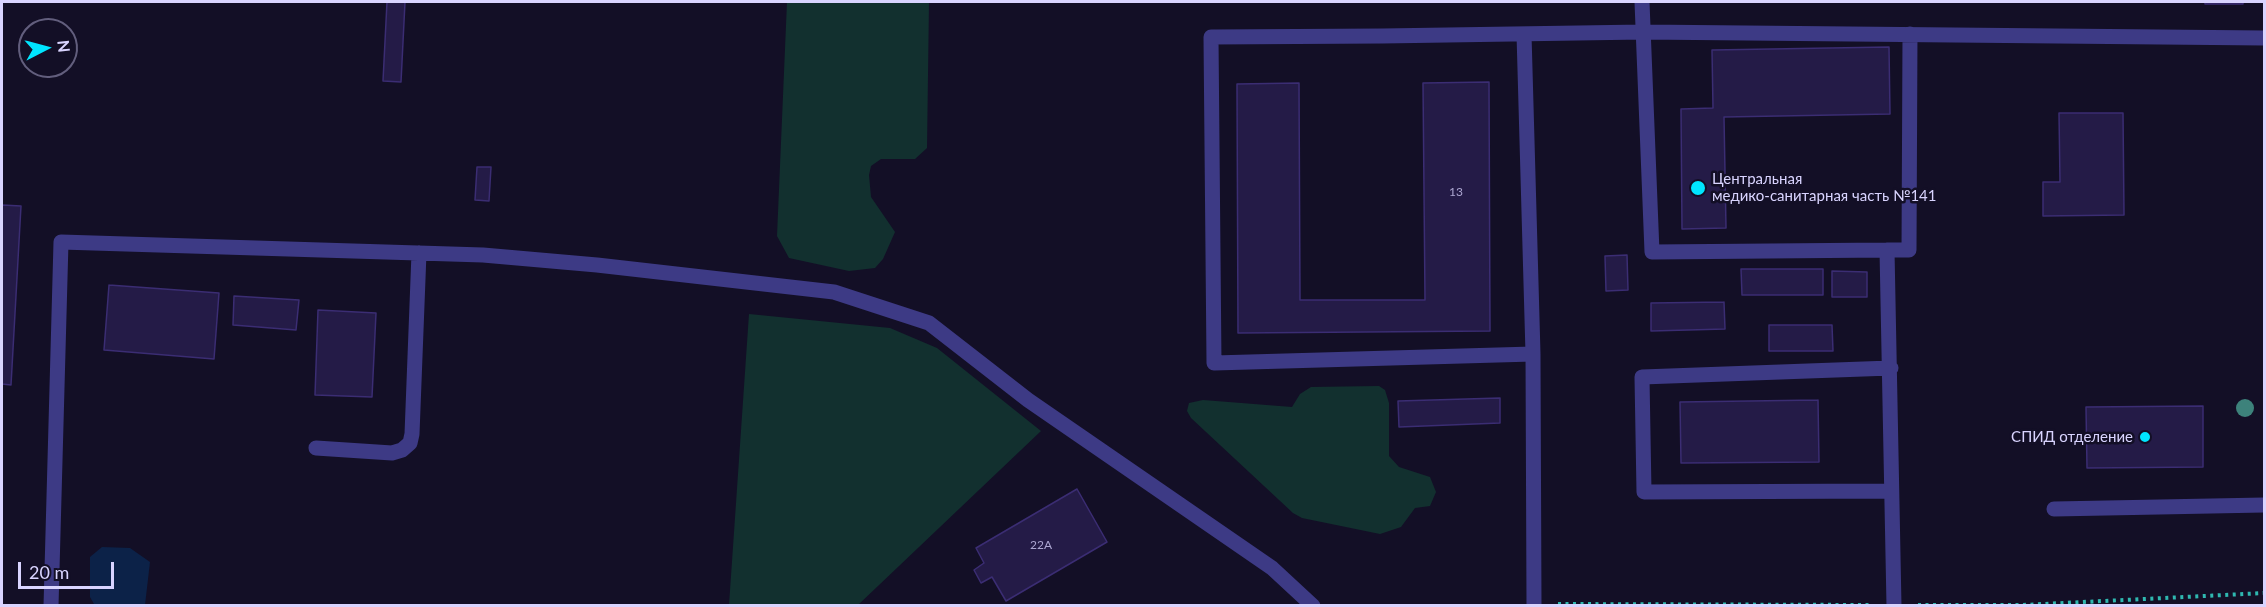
<!DOCTYPE html>
<meta charset="utf-8">
<style>
body{margin:0}
#map{position:relative;width:2266px;height:607px;overflow:hidden;background:#130f26;font-family:Lato,sans-serif}
canvas{display:block}
.frame{position:absolute;inset:0;border:3px solid #d9d4ff;pointer-events:none}
.north{position:absolute;left:18px;top:18px;width:60px;height:60px;box-sizing:border-box;background:#130f26;border:2px solid #625e7d;border-radius:50%;rotate:84deg;font-size:16px;font-weight:700;line-height:24px;text-align:center;color:#d9d4ff}
.north::after{content:'';display:block;margin:auto;width:21px;height:27px;background:#00e5ff;clip-path:polygon(50% 0,100% 100%,50% 72%,0 100%)}
.scale{position:absolute;left:18px;top:562px;width:96px;height:27px;box-sizing:border-box;border:3px solid #d9d4ff;border-top:0;padding-left:8px;font-size:18px;line-height:21px;white-space:nowrap;color:#d9d4ff;-webkit-text-stroke:4px #130f26;paint-order:stroke}
</style>
<div id="map">
<canvas width="2266" height="607"></canvas>
<div class="frame"></div>
<div class="north">N</div>
<div class="scale">20 m</div>
</div>
<script>
const ctx = document.querySelector('canvas').getContext('2d');
ctx.lineJoin = 'round';
function paint(path, color) { ctx.fillStyle = color; ctx.fill(path, 'evenodd'); }
const shape = rows => new Path2D(rows.map(r => 'M' + r).join(''));
function stroke(path, color, width, dash) { ctx.strokeStyle = color; ctx.lineWidth = width; ctx.lineCap = dash ? 'butt' : 'round'; ctx.setLineDash(dash || []); ctx.stroke(path); }
function label(font, color, halo, rows, align = 'center') {
  ctx.font = font + ' Lato,sans-serif'; ctx.lineWidth = 5; ctx.setLineDash([]); ctx.textBaseline = 'middle'; ctx.strokeStyle = halo; ctx.fillStyle = color; for (const [text, x, y, turn = 0] of rows) {
    ctx.save(); ctx.translate(x, y); ctx.rotate((+turn || 0) * Math.PI / 180); ctx.textAlign = isNaN(turn) ? turn : align; if (halo) ctx.strokeText(text, 0, 0); ctx.fillText(text, 0, 0); ctx.restore();
  }
}
paint(shape([
 [787,2,929,2,927,148,915,159,881,159,871,166,869,175,871,197,895,232,883,259,875,268,849,271,789,258,777,236],
 [749,314,890,328,937,348,1041,431,858,605,729,605],
 [1379,386,1385,390,1389,403,1389,456,1399,467,1430,477,1436,492,1430,506,1415,508,1401,527,1380,534,1302,518,1293,513,1191,418,1187,411,1189,403,1203,400,1292,407,1300,394,1311,387]
]), '#12302f');
paint(shape([
 [102,547,130,548,150,562,145,605,94,604,90,597,90,557]
]), '#0c2248');
const building = shape([
 [387,2,405,2,401,82,383,81,387,2],
 [2205,2,2243,2,2243,4,2205,4,2205,2],
 [1889,47,1890,114,1724,117,1726,228,1682,229,1681,109,1713,108,1712,50,1889,47],
 [1489,82,1490,331,1238,333,1237,84,1299,83,1300,300,1425,300,1423,83,1489,82],
 [2059,113,2123,113,2124,215,2043,216,2043,182,2060,182,2059,113],
 [477,167,491,167,489,201,475,200,477,167],
 [2,205,21,206,11,385,2,384,2,205],
 [1627,255,1628,290,1606,291,1605,256,1627,255],
 [1741,269,1823,269,1823,295,1742,295,1741,269],
 [1832,271,1867,272,1867,297,1832,297,1832,271],
 [109,285,219,293,214,359,104,350,109,285],
 [234,296,299,300,296,330,233,325,234,296],
 [1724,302,1725,329,1651,331,1651,303,1724,302],
 [318,310,376,313,372,397,315,395,318,310],
 [1769,325,1832,325,1833,351,1769,351,1769,325],
 [1500,398,1500,423,1399,427,1398,401,1500,398],
 [1818,400,1819,462,1681,463,1680,402,1818,400],
 [2203,406,2203,467,2087,468,2086,407,2203,406],
 [1077,489,1107,542,1006,601,992,577,981,583,974,570,984,563,976,548,1077,489]
]);
paint(building, '#241b47');
stroke(building, '#3b2d73', 1.5);
stroke(shape([
 [1558,604,1871,605],
 [1918,605,2023,605,2264,593]
]), '#2fb8b0', 4, [3, 4.5]);
stroke(shape([
 [1642,2,1652,252,1887,250],
 [1524,34,1533,354,1534,606],
 [1533,354,1214,363,1211,37,1382,36,1643,32,2264,38],
 [1891,368,1642,377,1644,492,1891,491],
 [316,448,392,453,402,450,410,443,412,434,419,253],
 [2054,509,2264,505],
 [51,606,61,242,483,255,597,265,834,292,929,323,1028,400,1272,568,1313,606],
 [1894,606,1887,250,1909,250,1910,34]
]), '#3d3a85', 15);
ctx.fillStyle = '#3d827b';
for (const [x, y] of [
 [2245,408]
]) { ctx.beginPath(); ctx.arc(x, y, 9, 0, 2 * Math.PI); ctx.fill(); }
for (const [x, y, r, color] of [
 [1698,188,8,"#00e5ff"],
 [2145,437,6,"#00e5ff"]
]) { const dot = new Path2D(); dot.arc(x, y, r, 0, 2 * Math.PI); ctx.fillStyle = color; ctx.fill(dot); stroke(dot, '#130f26', 2); }
label('12px', '#aca6d1', null, [
 ["13",1456,192],
 ["22А",1041,545]
]);
label('15px', '#d9d4ff', '#130f26', [
 ["Центральная",1712,179],
 ["медико-санитарная часть №141",1712,196],
 ["СПИД отделение",2133,437,"right"]
], 'left');
</script>
